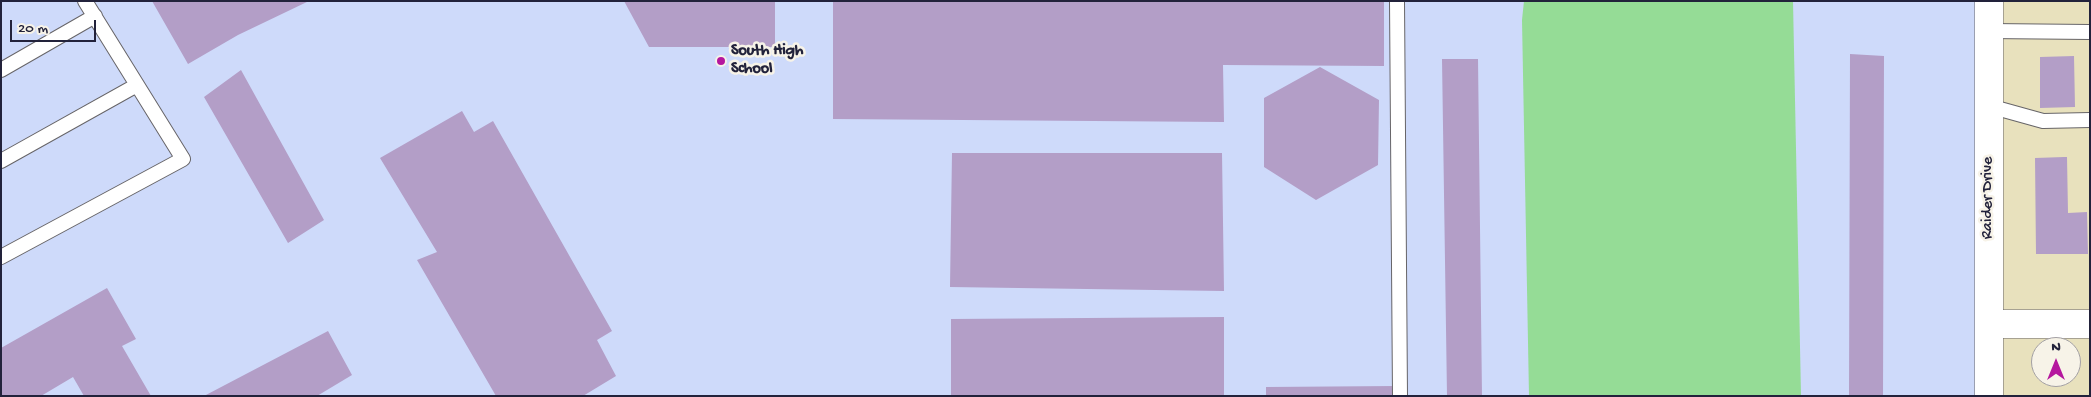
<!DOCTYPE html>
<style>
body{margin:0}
#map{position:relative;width:2091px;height:397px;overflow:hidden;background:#e8e1bd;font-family:"Gochi Hand",sans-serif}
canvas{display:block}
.frame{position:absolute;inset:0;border:2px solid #22223b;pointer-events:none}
.north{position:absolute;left:2031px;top:337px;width:50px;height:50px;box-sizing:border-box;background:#f7f3e8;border:1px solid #a29fa3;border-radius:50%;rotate:0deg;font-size:14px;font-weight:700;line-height:20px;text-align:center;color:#22223b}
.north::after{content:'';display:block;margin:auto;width:18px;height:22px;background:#b5179e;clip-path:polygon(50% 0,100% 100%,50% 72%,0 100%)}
.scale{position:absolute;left:10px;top:20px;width:86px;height:22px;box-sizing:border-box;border:2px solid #22223b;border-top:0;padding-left:6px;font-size:15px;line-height:18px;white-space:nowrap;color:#22223b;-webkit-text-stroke:4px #f7f3e8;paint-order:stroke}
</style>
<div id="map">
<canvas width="2091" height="397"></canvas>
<div class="frame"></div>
<div class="north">N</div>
<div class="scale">20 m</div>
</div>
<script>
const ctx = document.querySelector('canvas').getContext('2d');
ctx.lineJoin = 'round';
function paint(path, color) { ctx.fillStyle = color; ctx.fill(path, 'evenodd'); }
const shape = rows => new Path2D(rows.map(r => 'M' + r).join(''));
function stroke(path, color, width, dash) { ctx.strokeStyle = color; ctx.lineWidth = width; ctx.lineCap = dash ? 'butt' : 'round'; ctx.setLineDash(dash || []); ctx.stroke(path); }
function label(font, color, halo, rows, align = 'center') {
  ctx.font = font + ' "Gochi Hand",sans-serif'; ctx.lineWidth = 5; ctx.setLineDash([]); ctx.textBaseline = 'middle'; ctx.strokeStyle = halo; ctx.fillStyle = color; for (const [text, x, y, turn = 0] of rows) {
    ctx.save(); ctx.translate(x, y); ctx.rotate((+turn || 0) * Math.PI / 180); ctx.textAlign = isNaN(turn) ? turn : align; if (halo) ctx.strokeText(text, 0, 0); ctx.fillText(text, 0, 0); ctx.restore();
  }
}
paint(shape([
 [1,1,1989,1,1988,396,1,396]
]), '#cedafa');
paint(shape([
 [1524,1,1793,1,1801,396,1529,396,1522,20]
]), '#95dc96');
paint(shape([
 [152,1,309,1,238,35,188,64],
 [624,1,775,1,775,47,649,47],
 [833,1,1384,1,1384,66,1223,65,1224,122,833,119],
 [1850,54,1884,56,1883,396,1849,396],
 [2074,56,2075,107,2040,108,2040,57],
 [1442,59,1478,59,1482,396,1447,396],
 [1320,67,1379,100,1378,165,1316,200,1264,167,1264,98],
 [241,70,324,220,288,243,204,97],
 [462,111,474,132,493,121,612,331,597,340,616,376,583,396,496,396,417,260,437,252,380,158],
 [952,153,1222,153,1224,291,950,287],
 [2064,157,2067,157,2068,213,2087,212,2088,254,2036,254,2035,158],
 [107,288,136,339,122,346,151,396,84,396,73,377,41,396,1,396,1,348],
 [1224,317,1224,396,951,396,951,319],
 [328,331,352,375,317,396,204,396],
 [1396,386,1396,396,1266,396,1266,387]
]), '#b39ec7');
const lane = shape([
 [1397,1,1400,396],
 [1989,31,2090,32],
 [1,70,95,16],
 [1989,106,2043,121,2090,120],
 [1,161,137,85],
 [1,257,183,159,85,1]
]);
const street = shape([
 [1989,324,2090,324],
 [1989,396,1989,1]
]);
stroke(lane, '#676568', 16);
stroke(street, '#676568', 29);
stroke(lane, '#fff', 14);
stroke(street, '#fff', 28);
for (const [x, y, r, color] of [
 [721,61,5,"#b5179e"]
]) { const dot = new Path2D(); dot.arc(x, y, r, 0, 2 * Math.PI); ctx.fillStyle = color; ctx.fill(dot); stroke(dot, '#f7f3e8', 2); }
label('bold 16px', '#22223b', '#f7f3e8', [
 ["South High",731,52],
 ["School",731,70]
], 'left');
label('16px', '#22223b', '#f7f3e8', [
 ["Raider Drive",1989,198,-90]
]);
</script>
